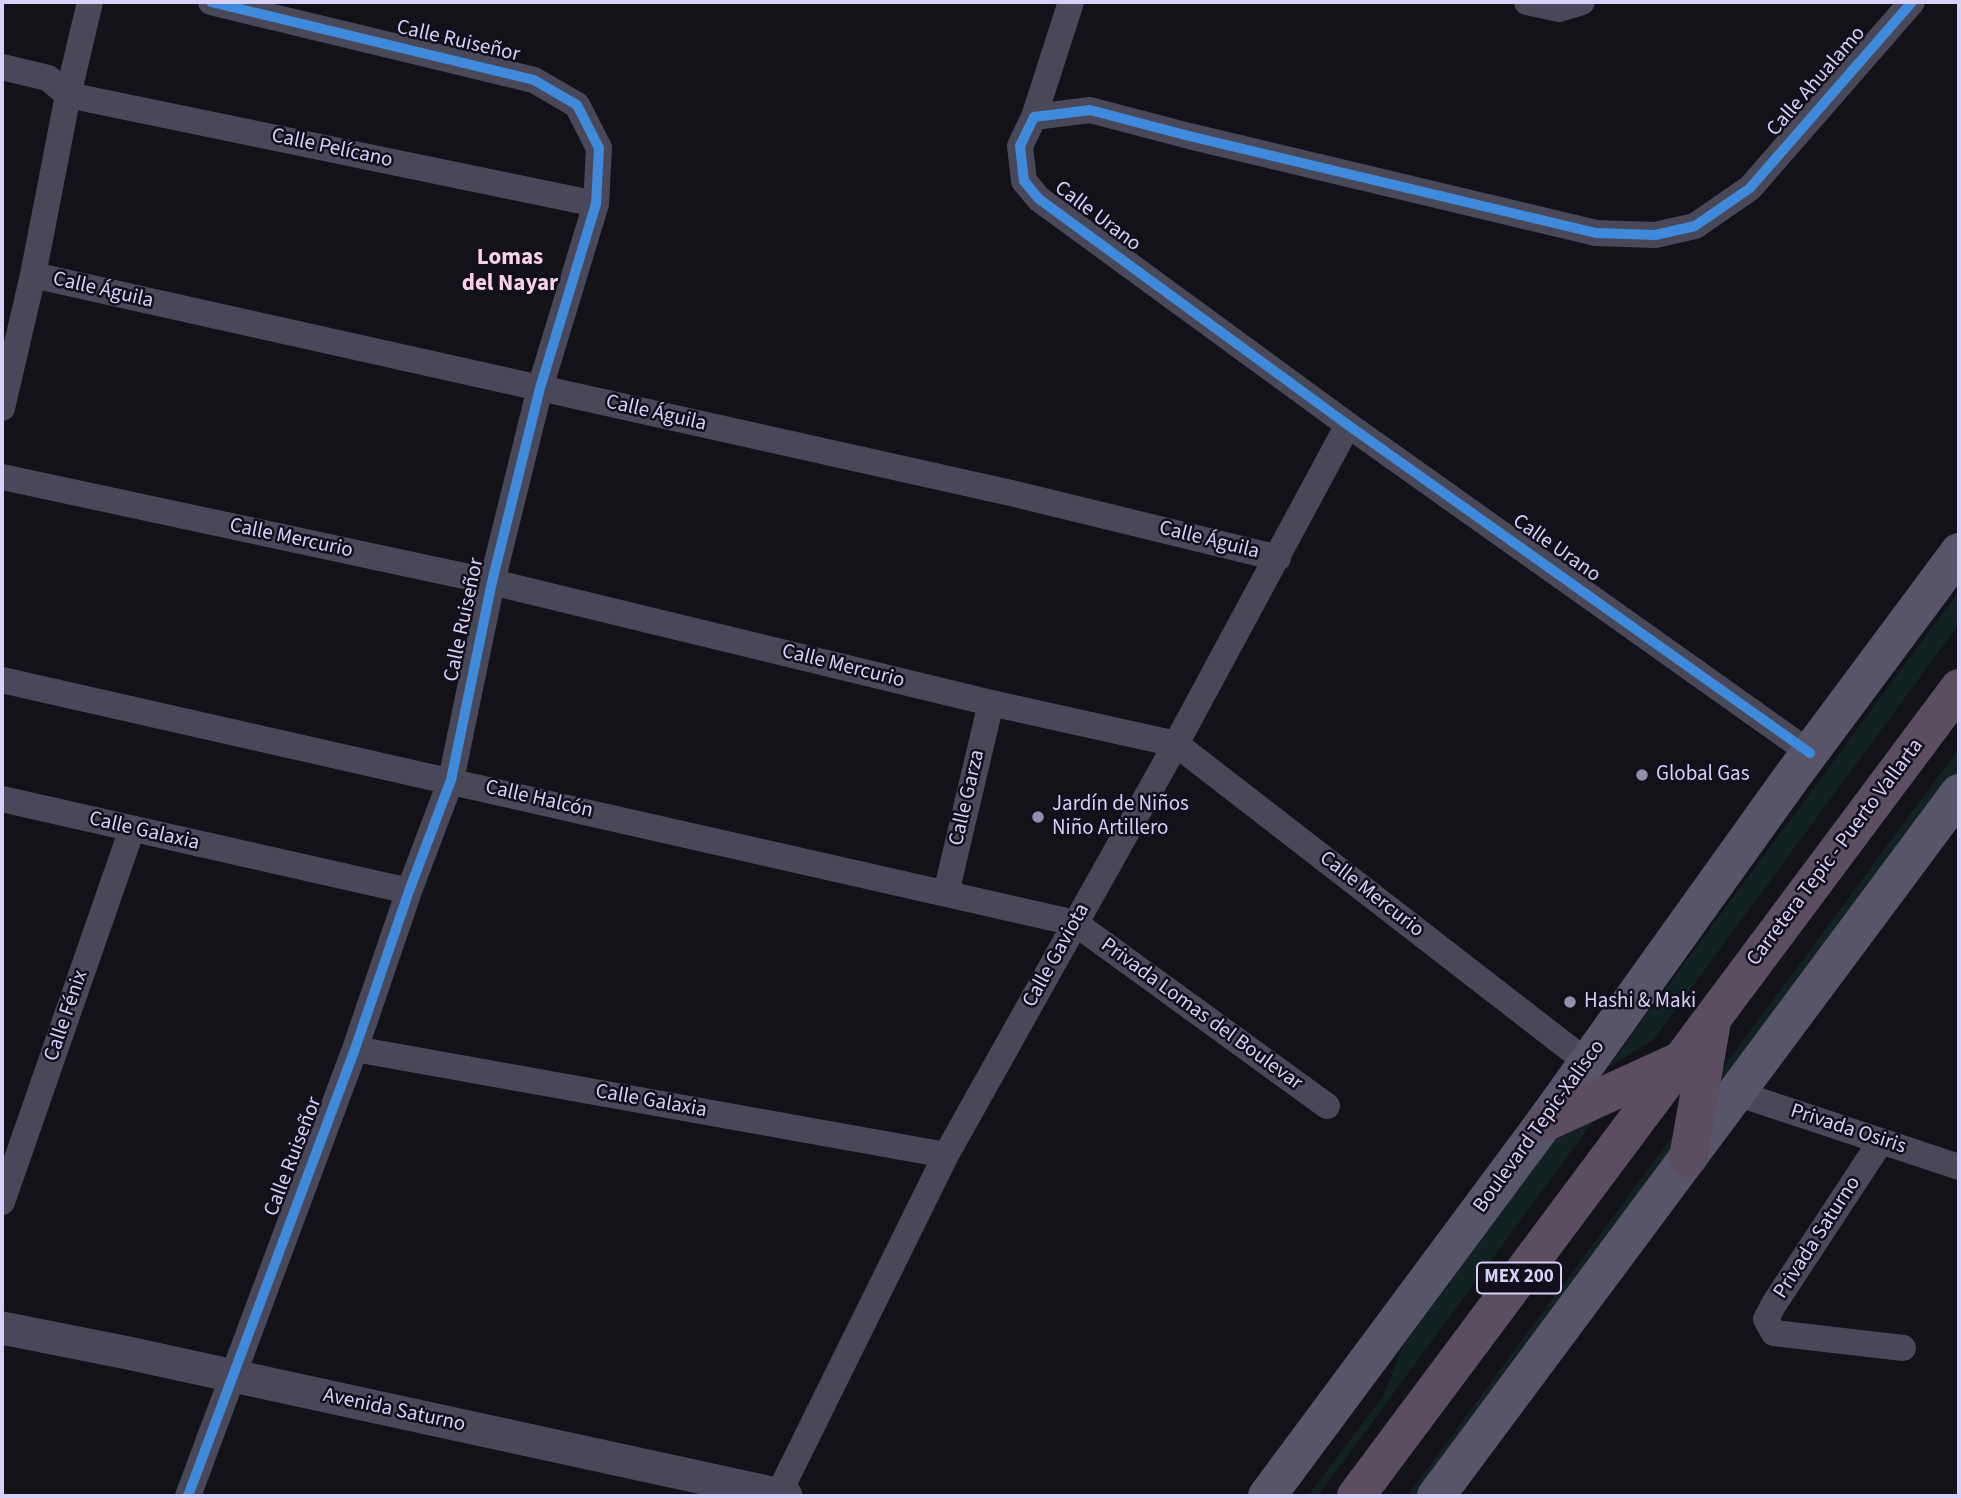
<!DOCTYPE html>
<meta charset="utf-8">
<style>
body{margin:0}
#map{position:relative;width:1961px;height:1498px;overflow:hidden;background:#131218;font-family:"Source Sans 3",sans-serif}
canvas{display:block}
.frame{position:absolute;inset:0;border:4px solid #d8d0f8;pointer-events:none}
</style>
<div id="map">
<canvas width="1961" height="1498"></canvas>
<div class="frame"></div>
</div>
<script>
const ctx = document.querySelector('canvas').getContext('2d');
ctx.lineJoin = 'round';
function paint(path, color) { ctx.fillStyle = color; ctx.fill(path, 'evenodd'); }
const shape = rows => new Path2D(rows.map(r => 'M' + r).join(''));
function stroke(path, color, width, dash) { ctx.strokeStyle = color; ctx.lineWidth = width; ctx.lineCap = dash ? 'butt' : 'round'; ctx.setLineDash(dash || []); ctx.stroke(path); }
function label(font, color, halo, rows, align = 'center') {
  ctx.font = font + ' "Source Sans 3",sans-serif'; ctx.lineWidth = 5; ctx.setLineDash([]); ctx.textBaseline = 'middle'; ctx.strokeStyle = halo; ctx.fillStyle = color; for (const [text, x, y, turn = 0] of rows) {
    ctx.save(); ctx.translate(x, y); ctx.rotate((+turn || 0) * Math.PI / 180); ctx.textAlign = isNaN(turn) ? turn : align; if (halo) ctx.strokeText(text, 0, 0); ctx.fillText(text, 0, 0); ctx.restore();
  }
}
paint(shape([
 [1959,591,1959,624,1653,1040,1608,1067],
 [1959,748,1959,792,1436,1496,1407,1496],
 [1605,1105,1318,1496,1308,1496,1383,1396,1403,1346,1556,1138]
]), '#122223');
stroke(shape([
 [1527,2,1559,9,1582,2],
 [2,67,48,78,68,95,596,204],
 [1034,117,1071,2],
 [33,275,1011,493,1278,558],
 [2,408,33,275,68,95,90,2],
 [2,477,492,582,991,703,1176,744,1588,1063],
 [2,680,1075,923,1327,1106],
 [1810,753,1348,425,1039,199,1024,181,1020,146,1034,117,1090,110,1189,136,1596,233,1655,235,1695,226,1750,188,1912,2],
 [2,799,409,891],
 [946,893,991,703],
 [355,1049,946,1155],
 [1736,1093,1959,1167],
 [1881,1141,1774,1304,1766,1319,1774,1333,1903,1348],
 [2,1202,132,829],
 [778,1495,946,1155,1176,744,1348,425],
 [188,1496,355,1049,409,891,451,780,492,582,540,388,596,204,599,148,577,105,534,80,211,2]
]), '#494859', 26);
stroke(shape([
 [2,1328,128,1353,786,1496]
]), '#494859', 33);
stroke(shape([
 [1267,1496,1544,1123,1791,778,1959,552],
 [1436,1496,1959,793]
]), '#58556a', 38);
stroke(shape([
 [1544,1123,1677,1062],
 [1688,1158,1711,1027],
 [1356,1496,1959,688]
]), '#5b4e61', 38);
stroke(shape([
 [1810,753,1348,425,1039,199,1024,181,1020,146,1034,117,1090,110,1189,136,1596,233,1655,235,1695,226,1750,188,1912,2],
 [188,1496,355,1049,409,891,451,780,492,582,540,388,596,204,599,148,577,105,534,80,211,2]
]), '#408adc', 10);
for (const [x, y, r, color] of [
 [1642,775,7,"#938eaa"],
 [1038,817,7,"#938eaa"],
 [1570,1002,7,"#938eaa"]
]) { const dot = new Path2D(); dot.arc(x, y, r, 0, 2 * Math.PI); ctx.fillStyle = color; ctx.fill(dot); stroke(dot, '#120e1c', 2.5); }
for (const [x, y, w] of [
 [1519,1278,84]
]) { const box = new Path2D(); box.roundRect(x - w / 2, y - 15.5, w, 31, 5); ctx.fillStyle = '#120e1c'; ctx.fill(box); stroke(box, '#d8d0f8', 2); }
label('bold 19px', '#d8d0f8', null, [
 ["MEX 200",1519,1278]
]);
label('21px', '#d8d0f8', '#120e1c', [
 ["Calle Ruiseñor",458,42,13],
 ["Calle Ahualamo",1817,82,-49],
 ["Calle Pelícano",332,149,12],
 ["Calle Urano",1097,217,37],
 ["Calle Águila",103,291,13],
 ["Calle Águila",656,414,13],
 ["Calle Mercurio",291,539,12],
 ["Calle Águila",1209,541,14],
 ["Calle Urano",1556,549,35],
 ["Calle Ruiseñor",465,620,-78],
 ["Calle Mercurio",843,667,14],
 ["Calle Garza",968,798,-77],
 ["Calle Halcón",539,800,13],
 ["Calle Galaxia",144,832,13],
 ["Carretera Tepic - Puerto Vallarta",1836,853,-53],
 ["Calle Mercurio",1371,895,38],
 ["Calle Gaviota",1057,956,-61],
 ["Privada Lomas del Boulevar",1201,1015,36],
 ["Calle Fénix",67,1016,-71],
 ["Calle Galaxia",651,1102,10],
 ["Boulevard Tepic-Xalisco",1540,1127,-54],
 ["Privada Osiris",1848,1130,18],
 ["Calle Ruiseñor",294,1157,-69],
 ["Privada Saturno",1818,1238,-57],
 ["Avenida Saturno",394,1411,12]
]);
label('21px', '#d8d0f8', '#120e1c', [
 ["Global Gas",1656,775],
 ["Jardín de Niños",1052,805],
 ["Niño Artillero",1052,829],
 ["Hashi & Maki",1584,1002]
], 'left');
label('bold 23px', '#f9d2e7', '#120e1c', [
 ["Lomas",510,259],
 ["del Nayar",510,285]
]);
</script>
